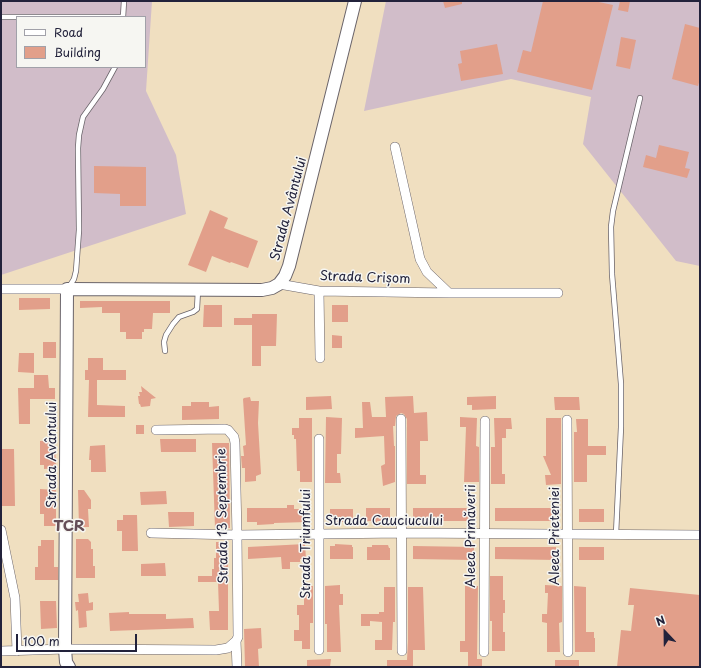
<!DOCTYPE html>
<meta charset="utf-8">
<style>
body{margin:0}
#map{position:relative;width:701px;height:668px;overflow:hidden;background:#f0dfc0;font-family:"Playpen Sans",sans-serif}
canvas{display:block}
.frame{position:absolute;inset:0;border:2px solid #22223b;pointer-events:none}
.legend{position:absolute;left:16px;top:16px;width:130px;height:52px;box-sizing:border-box;background:#f6f6f2;border:1px solid #a1a1a9;margin:0;padding:5px 7px;list-style:none;font-size:12px;color:#22223b}
.legend li{display:flex;align-items:center;gap:8px;height:20px}
.legend b{width:20px;border:1px solid #a1a1a9}
.north{position:absolute;left:645px;top:612px;width:40px;height:40px;-webkit-text-stroke:3px #f6f6f2;paint-order:stroke;rotate:338deg;font-size:11px;font-weight:700;line-height:16px;text-align:center;color:#22223b}
.north::after{content:'';display:block;margin:auto;width:14px;height:18px;background:#22223b;clip-path:polygon(50% 0,100% 100%,50% 72%,0 100%)}
.scale{position:absolute;left:16px;top:634px;width:121px;height:18px;box-sizing:border-box;border:2px solid #22223b;border-top:0;padding-left:5px;font-size:12px;line-height:14px;white-space:nowrap;color:#22223b;-webkit-text-stroke:3px #f6f6f2;paint-order:stroke}
</style>
<div id="map">
<canvas width="701" height="668"></canvas>
<div class="frame"></div>
<ul class="legend">
<li><b style="height:5px;background:#fff"></b>Road</li>
<li><b style="height:11px;background:#e29f8a"></b>Building</li>
</ul>
<div class="north">N</div>
<div class="scale">100 m</div>
</div>
<script>
const ctx = document.querySelector('canvas').getContext('2d');
ctx.lineJoin = 'round';
function paint(path, color) { ctx.fillStyle = color; ctx.fill(path, 'evenodd'); }
const shape = rows => new Path2D(rows.map(r => 'M' + r).join(''));
function stroke(path, color, width, dash) { ctx.strokeStyle = color; ctx.lineWidth = width; ctx.lineCap = dash ? 'butt' : 'round'; ctx.setLineDash(dash || []); ctx.stroke(path); }
function label(font, color, halo, rows, align = 'center') {
  ctx.font = font + ' "Playpen Sans",sans-serif'; ctx.lineWidth = 3; ctx.setLineDash([]); ctx.textBaseline = 'middle'; ctx.strokeStyle = halo; ctx.fillStyle = color; for (const [text, x, y, turn = 0] of rows) {
    ctx.save(); ctx.translate(x, y); ctx.rotate((+turn || 0) * Math.PI / 180); ctx.textAlign = isNaN(turn) ? turn : align; if (halo) ctx.strokeText(text, 0, 0); ctx.fillText(text, 0, 0); ctx.restore();
  }
}
paint(shape([
 [1,1,152,1,146,91,176,155,186,214,1,275],
 [17,17,145,17,145,67,17,67],
 [386,1,700,1,700,266,676,261,583,144,591,97,511,79,364,111]
]), '#d1bdc9');
paint(shape([
 [443,1,462,1,462,4,445,8],
 [543,1,594,1,613,5,592,90,517,72,523,50,531,52],
 [620,1,630,1,628,12,618,10],
 [685,24,700,28,700,79,698,86,672,79],
 [621,37,636,40,630,69,616,66],
 [497,44,503,74,461,81,458,64,462,63,460,51],
 [659,145,689,152,685,168,690,169,687,178,643,167,646,155,656,158],
 [94,166,146,167,146,206,120,206,120,194,94,193],
 [210,210,228,218,224,228,258,241,248,268,231,262,230,263,212,256,206,272,188,265],
 [19,298,50,298,50,309,19,310],
 [80,301,170,301,170,313,153,313,152,329,144,329,144,332,142,332,142,339,126,339,126,332,120,332,120,313,102,313,102,307,80,308],
 [204,305,222,305,222,327,203,327],
 [332,305,348,305,348,322,332,322],
 [252,314,277,314,276,346,261,346,261,366,252,366,252,325,234,325,234,318,252,318],
 [332,335,342,336,342,348,332,348],
 [43,342,56,342,56,358,43,358],
 [19,353,34,353,34,373,18,372],
 [88,358,103,358,103,370,126,370,126,380,97,380,97,405,125,406,125,417,88,417,89,380,85,380,85,370,88,370],
 [34,375,48,375,49,388,55,388,55,399,30,399,30,424,19,424,18,388,34,388],
 [141,386,156,398,151,399,150,406,141,407,140,404,139,404,138,396,140,396,139,392,142,392],
 [331,396,332,409,306,410,306,397],
 [413,396,414,413,427,412,428,441,420,441,420,475,426,475,426,484,407,484,407,419,404,414,401,413,396,416,395,426,393,426,394,446,395,446,395,482,383,486,381,466,385,464,384,436,355,438,355,428,363,428,362,402,370,402,372,417,386,417,385,397],
 [496,396,496,409,472,410,472,405,467,405,467,397],
 [250,397,251,401,259,401,258,423,261,474,256,476,256,481,245,482,245,468,242,468,241,456,244,456,243,446,246,445,243,399,244,398],
 [554,397,579,397,580,410,555,410],
 [191,402,209,402,209,407,219,406,219,419,182,420,182,406,191,406],
 [326,417,342,418,341,454,337,454,337,473,340,473,341,483,325,483],
 [460,417,477,418,476,446,479,447,479,482,464,482,466,427,460,427],
 [299,418,312,418,312,482,300,482,300,471,297,471,296,439,294,439,294,435,292,435,292,428,299,428],
 [494,418,511,418,512,429,506,429,506,438,502,438,502,474,505,474,505,484,491,484,491,447,495,447],
 [546,418,561,418,561,484,546,485,545,475,551,475,543,456,546,456],
 [576,419,588,419,588,446,606,446,606,455,587,455,587,482,574,482,574,432,577,432],
 [136,425,144,425,144,434,136,434],
 [160,439,196,439,196,452,161,452],
 [55,440,56,468,44,469,44,465,40,465,40,441],
 [212,443,229,443,230,528,215,528],
 [105,445,106,472,91,472,91,460,89,460,90,446],
 [1,449,14,449,15,506,1,506],
 [40,489,56,490,56,526,44,526,44,514,40,514],
 [78,490,84,490,91,500,91,509,88,509,89,527,79,527],
 [166,491,167,504,141,505,140,492],
 [287,505,294,505,294,509,308,509,308,522,274,523,274,524,257,525,257,522,247,522,247,508,287,508],
 [366,508,390,508,390,521,377,521,377,523,371,523,371,521,366,521],
 [413,508,474,508,474,521,413,521],
 [495,508,556,508,556,521,495,521],
 [330,509,353,509,353,522,330,522],
 [579,509,604,509,604,522,579,522],
 [168,512,194,512,194,526,169,527],
 [123,515,137,515,138,551,122,551,122,531,117,531,117,520,123,520],
 [76,539,88,539,91,542,91,549,93,549,93,566,95,566,95,578,76,578],
 [41,540,54,540,54,567,58,567,58,580,35,580,35,567,38,567,38,546,41,546],
 [216,542,228,542,228,630,210,630,209,611,219,611,218,582,198,582,198,576,212,576,212,569,214,569,214,558,216,558],
 [305,544,306,559,300,559,300,562,290,562,290,569,282,569,281,557,248,559,248,547],
 [335,544,352,545,352,547,353,547,353,559,330,559,330,546,335,546],
 [372,545,388,545,389,548,390,548,390,560,367,560,367,547,372,547],
 [413,546,474,547,474,560,413,559],
 [495,547,556,547,556,560,495,559],
 [579,547,604,547,604,560,579,560],
 [165,563,166,576,141,576,141,564],
 [490,576,503,576,503,600,505,600,505,613,503,613,503,632,505,632,505,651,492,651,492,621,490,621],
 [340,585,340,594,343,594,343,605,339,605,341,652,327,652,327,624,325,624,325,586],
 [545,585,562,586,562,622,559,623,560,652,547,652,547,623,542,622,542,614,547,614,548,593,545,593],
 [304,586,313,586,313,623,310,623,310,649,302,649,302,641,294,641,294,630,299,630,299,615,297,615,297,605,304,605],
 [465,586,478,586,477,659,482,659,482,667,468,667,468,652,460,652,460,641,465,641],
 [574,586,586,587,586,632,594,632,594,638,595,638,595,652,575,652],
 [384,587,395,587,395,622,393,622,392,650,375,650,375,640,382,640,382,622,370,621,370,626,361,626,361,614,379,614,379,612,384,612],
 [408,587,423,587,425,650,413,650,413,667,387,667,387,660,407,660,408,641],
 [630,588,700,595,700,667,617,667,621,630,631,631,634,605,628,605],
 [88,593,89,603,93,602,93,610,86,611,87,627,79,628,78,610,76,611,75,602,79,602,78,594],
 [40,601,56,601,57,628,41,629],
 [129,612,129,614,166,614,166,619,193,618,194,628,110,631,109,613],
 [261,628,262,648,258,649,259,667,245,667,244,629],
 [331,659,330,667,307,667,307,660],
 [555,660,579,660,579,667,555,667]
]), '#e29f8a');
const lane = shape([
 [1,17,123,17],
 [123,17,124,1],
 [69,287,74,279,76,271,79,230,78,148,79,135,83,117,103,89,115,67],
 [165,351,164,342,166,335,173,324,179,317,193,312,197,309,198,290],
 [616,534,621,427,621,384,612,274,611,227,613,211,640,98]
]);
const street = shape([
 [395,147,420,259,427,272,449,293],
 [279,284,319,291,449,293,558,293],
 [1,289,67,289],
 [319,291,320,358],
 [401,419,402,651],
 [567,420,568,652],
 [1,530,15,598,17,651],
 [151,533,237,535,402,533,700,535],
 [236,641,237,667],
 [319,650,319,439],
 [1,651,65,649,216,650,228,648,236,641,238,637,237,535,235,443,234,437,228,430,225,429,156,430],
 [484,652,485,421]
]);
const secondary = shape([
 [69,667,66,662,65,649,67,289,262,290,272,288,279,284,285,276,289,266,355,1]
]);
stroke(lane, '#6a646a', 6);
stroke(street, '#6a646a', 10);
stroke(secondary, '#6a646a', 14);
stroke(lane, '#fff', 4.5);
stroke(street, '#fff', 9);
stroke(secondary, '#fff', 12);
label('13px', '#22223b', '#f6f6f2', [
 ["Strada Avântului",289,209,-75],
 ["Strada Crișom",365,278,2],
 ["Strada Avântului",52,455,-90],
 ["Strada 13 Septembrie",223,516,-91],
 ["Strada Cauciucului",384,521],
 ["Aleea Primăverii",471,536,-90],
 ["Aleea Prieteniei",555,536,-90],
 ["Strada Triumfului",306,544,-90]
]);
label('bold 15px', '#654e57', '#f6f6f2', [
 ["TCR",69,527]
]);
</script>
